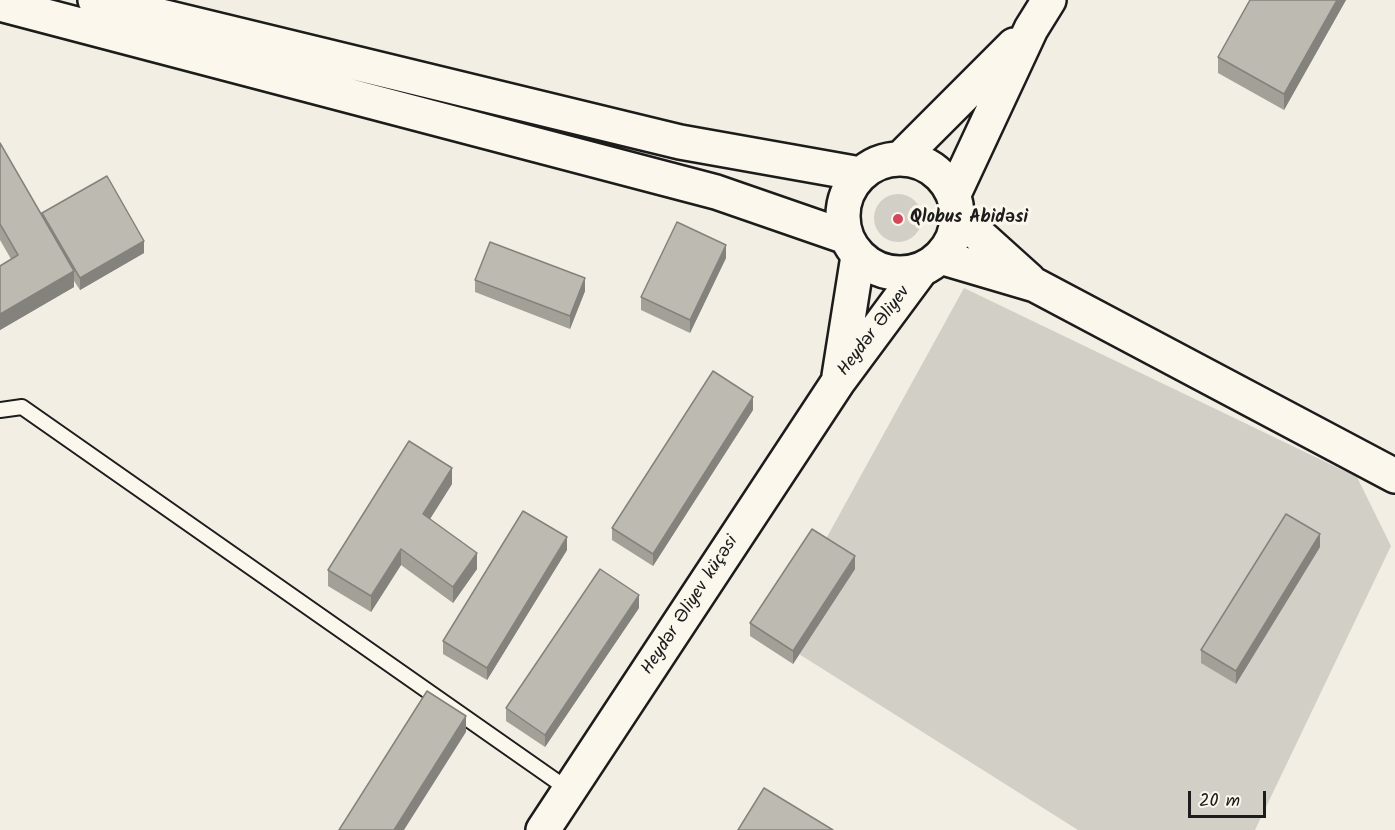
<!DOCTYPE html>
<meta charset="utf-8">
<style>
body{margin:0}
#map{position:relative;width:1395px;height:830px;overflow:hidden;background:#f2eee4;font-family:Kalam,sans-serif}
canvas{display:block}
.scale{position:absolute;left:1188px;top:791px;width:78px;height:27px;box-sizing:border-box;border:3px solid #1c1c1c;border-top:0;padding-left:8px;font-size:18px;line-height:21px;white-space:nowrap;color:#1c1c1c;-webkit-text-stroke:4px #fbf7ec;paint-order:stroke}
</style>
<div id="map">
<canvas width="1395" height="830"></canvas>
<div class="scale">20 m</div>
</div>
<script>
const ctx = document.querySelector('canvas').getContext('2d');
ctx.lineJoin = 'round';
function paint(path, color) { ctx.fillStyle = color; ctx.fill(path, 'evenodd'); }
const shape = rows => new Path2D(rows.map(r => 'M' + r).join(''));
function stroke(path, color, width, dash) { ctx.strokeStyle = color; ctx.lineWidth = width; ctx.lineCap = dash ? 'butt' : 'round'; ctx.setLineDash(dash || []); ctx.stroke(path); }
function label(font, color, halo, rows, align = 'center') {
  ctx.font = font + ' Kalam,sans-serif'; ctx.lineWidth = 6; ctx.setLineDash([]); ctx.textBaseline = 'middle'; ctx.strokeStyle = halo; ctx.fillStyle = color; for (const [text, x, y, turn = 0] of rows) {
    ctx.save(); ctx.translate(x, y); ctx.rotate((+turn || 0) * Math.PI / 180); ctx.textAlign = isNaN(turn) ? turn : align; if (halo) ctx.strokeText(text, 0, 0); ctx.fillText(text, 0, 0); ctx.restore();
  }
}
paint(shape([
 '874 218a24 24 0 1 1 48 0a24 24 0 1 1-48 0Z',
 [964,288,1357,477,1391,546,1255,830,1078,830,772,637]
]), '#d2cfc6');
const service = shape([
 [0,410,22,407,569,790]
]);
const secondary = shape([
 [958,216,1029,280],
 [940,257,1035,285,1395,476],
 [839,376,858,256],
 [543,830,838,382,921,270]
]);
const trunk = shape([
 [95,0,680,142,860,174],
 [0,4,716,192,846,237],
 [901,158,1014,45],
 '843 216a57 57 0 1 1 114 0a57 57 0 1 1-114 0Z',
 [954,194,1031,29,1049,0]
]);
stroke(service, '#1c1c1c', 18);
stroke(secondary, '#1c1c1c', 38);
stroke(trunk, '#1c1c1c', 38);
stroke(service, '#fbf7ec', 14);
stroke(secondary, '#fbf7ec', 33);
stroke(trunk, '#fbf7ec', 33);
paint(shape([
 [1250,0,1346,0,1284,110,1218,73,1218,57],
 [0,143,42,216,42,213,144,253,80,290,74,281,74,287,0,330,0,266,11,259,0,240],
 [726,258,690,333,641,310,641,297],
 [475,280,585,291,570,329,475,292],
 [753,410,653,566,612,540,612,528],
 [452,484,430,519,477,569,453,603,401,565,371,612,328,586,328,570],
 [1320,547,1236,684,1201,663,1201,650],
 [567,550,487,680,443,654,443,641],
 [855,569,793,664,750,636,750,623],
 [639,608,545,747,506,721,506,708]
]), '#a3a098');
paint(shape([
 [1337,0,1346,0,1284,110,1284,94],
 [144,241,144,253,80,290,80,278],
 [726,245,726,258,690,333,690,320],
 [74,271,74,287,0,330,0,314],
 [585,278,585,291,570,329,570,316],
 [753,397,753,410,653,566,653,554],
 [452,468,452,484,423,530,423,514],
 [1320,534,1320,547,1236,684,1236,671],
 [567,537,567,550,487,680,487,668],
 [401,549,401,565,371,612,371,596],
 [477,553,477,569,453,603,453,587],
 [855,556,855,569,793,664,793,651],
 [639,595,639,608,545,747,545,735],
 [466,716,466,732,404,830,394,830]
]), '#84827c');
const building = shape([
 [1250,0,1337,0,1284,94,1218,57,1250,0],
 [0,143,74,271,0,314,0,266,18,255,0,224,0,143],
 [107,176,144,241,80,278,42,213,107,176],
 [677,222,726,245,690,320,641,297,677,222],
 [490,242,585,278,570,316,475,280,490,242],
 [713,371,753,397,653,554,612,528,713,371],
 [409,441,452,468,423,514,477,553,453,587,401,549,371,596,328,570,409,441],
 [523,511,567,537,487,668,443,641,523,511],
 [1286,514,1320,534,1236,671,1201,650,1286,514],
 [812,529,855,556,793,651,750,623,812,529],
 [600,569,639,595,545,735,506,708,600,569],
 [427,691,466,716,394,830,339,830,427,691],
 [764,788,833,830,738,830,764,788]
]);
paint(building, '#bdbab1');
stroke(building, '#84827c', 1.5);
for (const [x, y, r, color] of [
 [898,219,6,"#d1495b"]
]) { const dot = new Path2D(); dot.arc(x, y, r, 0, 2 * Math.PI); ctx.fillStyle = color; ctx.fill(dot); stroke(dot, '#fbf7ec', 2); }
label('bold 18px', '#1c1c1c', '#fbf7ec', [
 ["Qlobus Abidəsi",910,219]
], 'left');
label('18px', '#1c1c1c', '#fbf7ec', [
 ["Heydər Əliyev",875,332,-53],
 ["Heydər Əliyev küçəsi",691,606,-57]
]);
</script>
